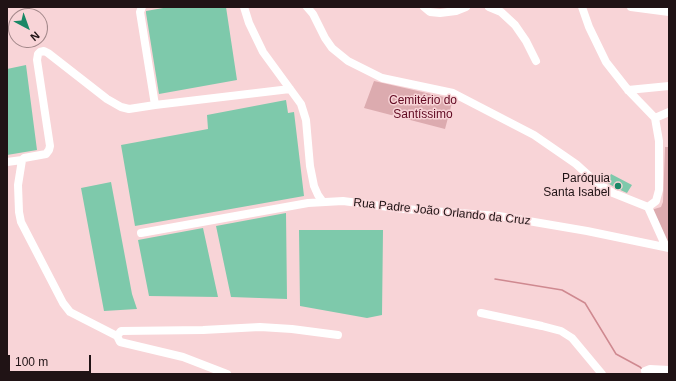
<!DOCTYPE html>
<meta charset="utf-8">
<style>
body{margin:0}
#map{position:relative;width:676px;height:381px;overflow:hidden;background:#f8d4d7;font-family:Arial,sans-serif}
canvas{display:block}
.frame{position:absolute;inset:0;border:8px solid #201315;pointer-events:none}
.north{position:absolute;left:8px;top:8px;width:40px;height:40px;box-sizing:border-box;background:#f8d4d7;border:1px solid #a28789;border-radius:50%;rotate:139deg;font-size:11px;font-weight:700;line-height:16px;text-align:center;color:#201315}
.north::after{content:'';display:block;margin:auto;width:14px;height:18px;background:#1a8866;clip-path:polygon(50% 0,100% 100%,50% 72%,0 100%)}
.scale{position:absolute;left:8px;top:355px;width:83px;height:18px;box-sizing:border-box;border:2px solid #201315;border-top:0;padding-left:5px;font-size:12px;line-height:14px;white-space:nowrap;color:#201315;-webkit-text-stroke:3px #f8d4d7;paint-order:stroke}
</style>
<div id="map">
<canvas width="676" height="381"></canvas>
<div class="frame"></div>
<div class="north">N</div>
<div class="scale">100 m</div>
</div>
<script>
const ctx = document.querySelector('canvas').getContext('2d');
ctx.lineJoin = 'round';
function paint(path, color) { ctx.fillStyle = color; ctx.fill(path, 'evenodd'); }
const shape = rows => new Path2D(rows.map(r => 'M' + r).join(''));
function stroke(path, color, width, dash) { ctx.strokeStyle = color; ctx.lineWidth = width; ctx.lineCap = dash ? 'butt' : 'round'; ctx.setLineDash(dash || []); ctx.stroke(path); }
function label(font, color, halo, rows, align = 'center') {
  ctx.font = font + ' Arial,sans-serif'; ctx.lineWidth = 3; ctx.setLineDash([]); ctx.textBaseline = 'middle'; ctx.strokeStyle = halo; ctx.fillStyle = color; for (const [text, x, y, turn = 0] of rows) {
    ctx.save(); ctx.translate(x, y); ctx.rotate((+turn || 0) * Math.PI / 180); ctx.textAlign = isNaN(turn) ? turn : align; if (halo) ctx.strokeText(text, 0, 0); ctx.fillText(text, 0, 0); ctx.restore();
  }
}
paint(shape([
 [374,81,453,99,445,129,364,108],
 [665,147,669,147,669,247,651,210,661,207,663,202]
]), '#dcabaf');
stroke(shape([
 [495,279,562,290,585,303,616,354,640,367,643,370]
]), '#cf8990', 1.5);
paint(shape([
 [169,7,226,7,237,80,159,94,146,13,146,11],
 [26,65,37,150,7,155,7,69],
 [286,100,288,113,294,112,304,196,135,226,121,145,208,129,207,115],
 [611,174,632,185,627,193,616,188,604,181,605,176,609,178],
 [111,182,132,294,137,309,104,311,81,188],
 [286,213,287,299,231,297,216,226],
 [203,228,218,297,149,296,138,240],
 [299,230,383,230,382,315,367,318,300,306]
]), '#7ec9ab');
stroke(shape([
 [142,7,140,12,155,105,129,109,121,107,107,99,48,53,44,51,40,52,38,54,37,60,50,146,49,150,46,154,24,158,22,160,18,185,19,212,21,222,63,303,70,312,117,336,120,342,183,357,227,374],
 [244,7,249,23,263,52,301,104,306,120,310,166,314,186,318,195,323,202],
 [307,7,313,14,325,38,332,48,348,61,382,78,453,93,534,135,576,164,597,183,613,193,648,207,666,247],
 [424,7,430,12,440,13,456,11,466,7],
 [489,7,501,12,515,25,526,41,536,61],
 [582,7,589,27,606,62,628,90,655,118],
 [631,7,669,12],
 [628,90,669,86],
 [155,105,290,89],
 [655,118,669,112],
 [7,162,22,160],
 [648,207,656,201,659,190,659,141,655,118],
 [141,233,308,203,343,201,404,209,499,216,587,231,669,248],
 [481,313,542,326,561,331,572,338,602,374],
 [117,336,121,331,203,330,260,327,292,329,338,335],
 [645,371,650,369,669,370]
]), '#fff', 8);
for (const [x, y, r, color] of [
 [618,186,4,"#1a8866"]
]) { const dot = new Path2D(); dot.arc(x, y, r, 0, 2 * Math.PI); ctx.fillStyle = color; ctx.fill(dot); stroke(dot, '#f8d4d7', 1.5); }
label('12px', '#600921', '#f8d4d7', [
 ["Cemitério do",423,101],
 ["Santíssimo",423,115]
]);
label('12px', '#201315', '#f8d4d7', [
 ["Paróquia",610,179],
 ["Santa Isabel",610,193]
], 'right');
label('12px', '#201315', '#f8d4d7', [
 ["Rua Padre João Orlando da Cruz",442,212,6]
]);
</script>
